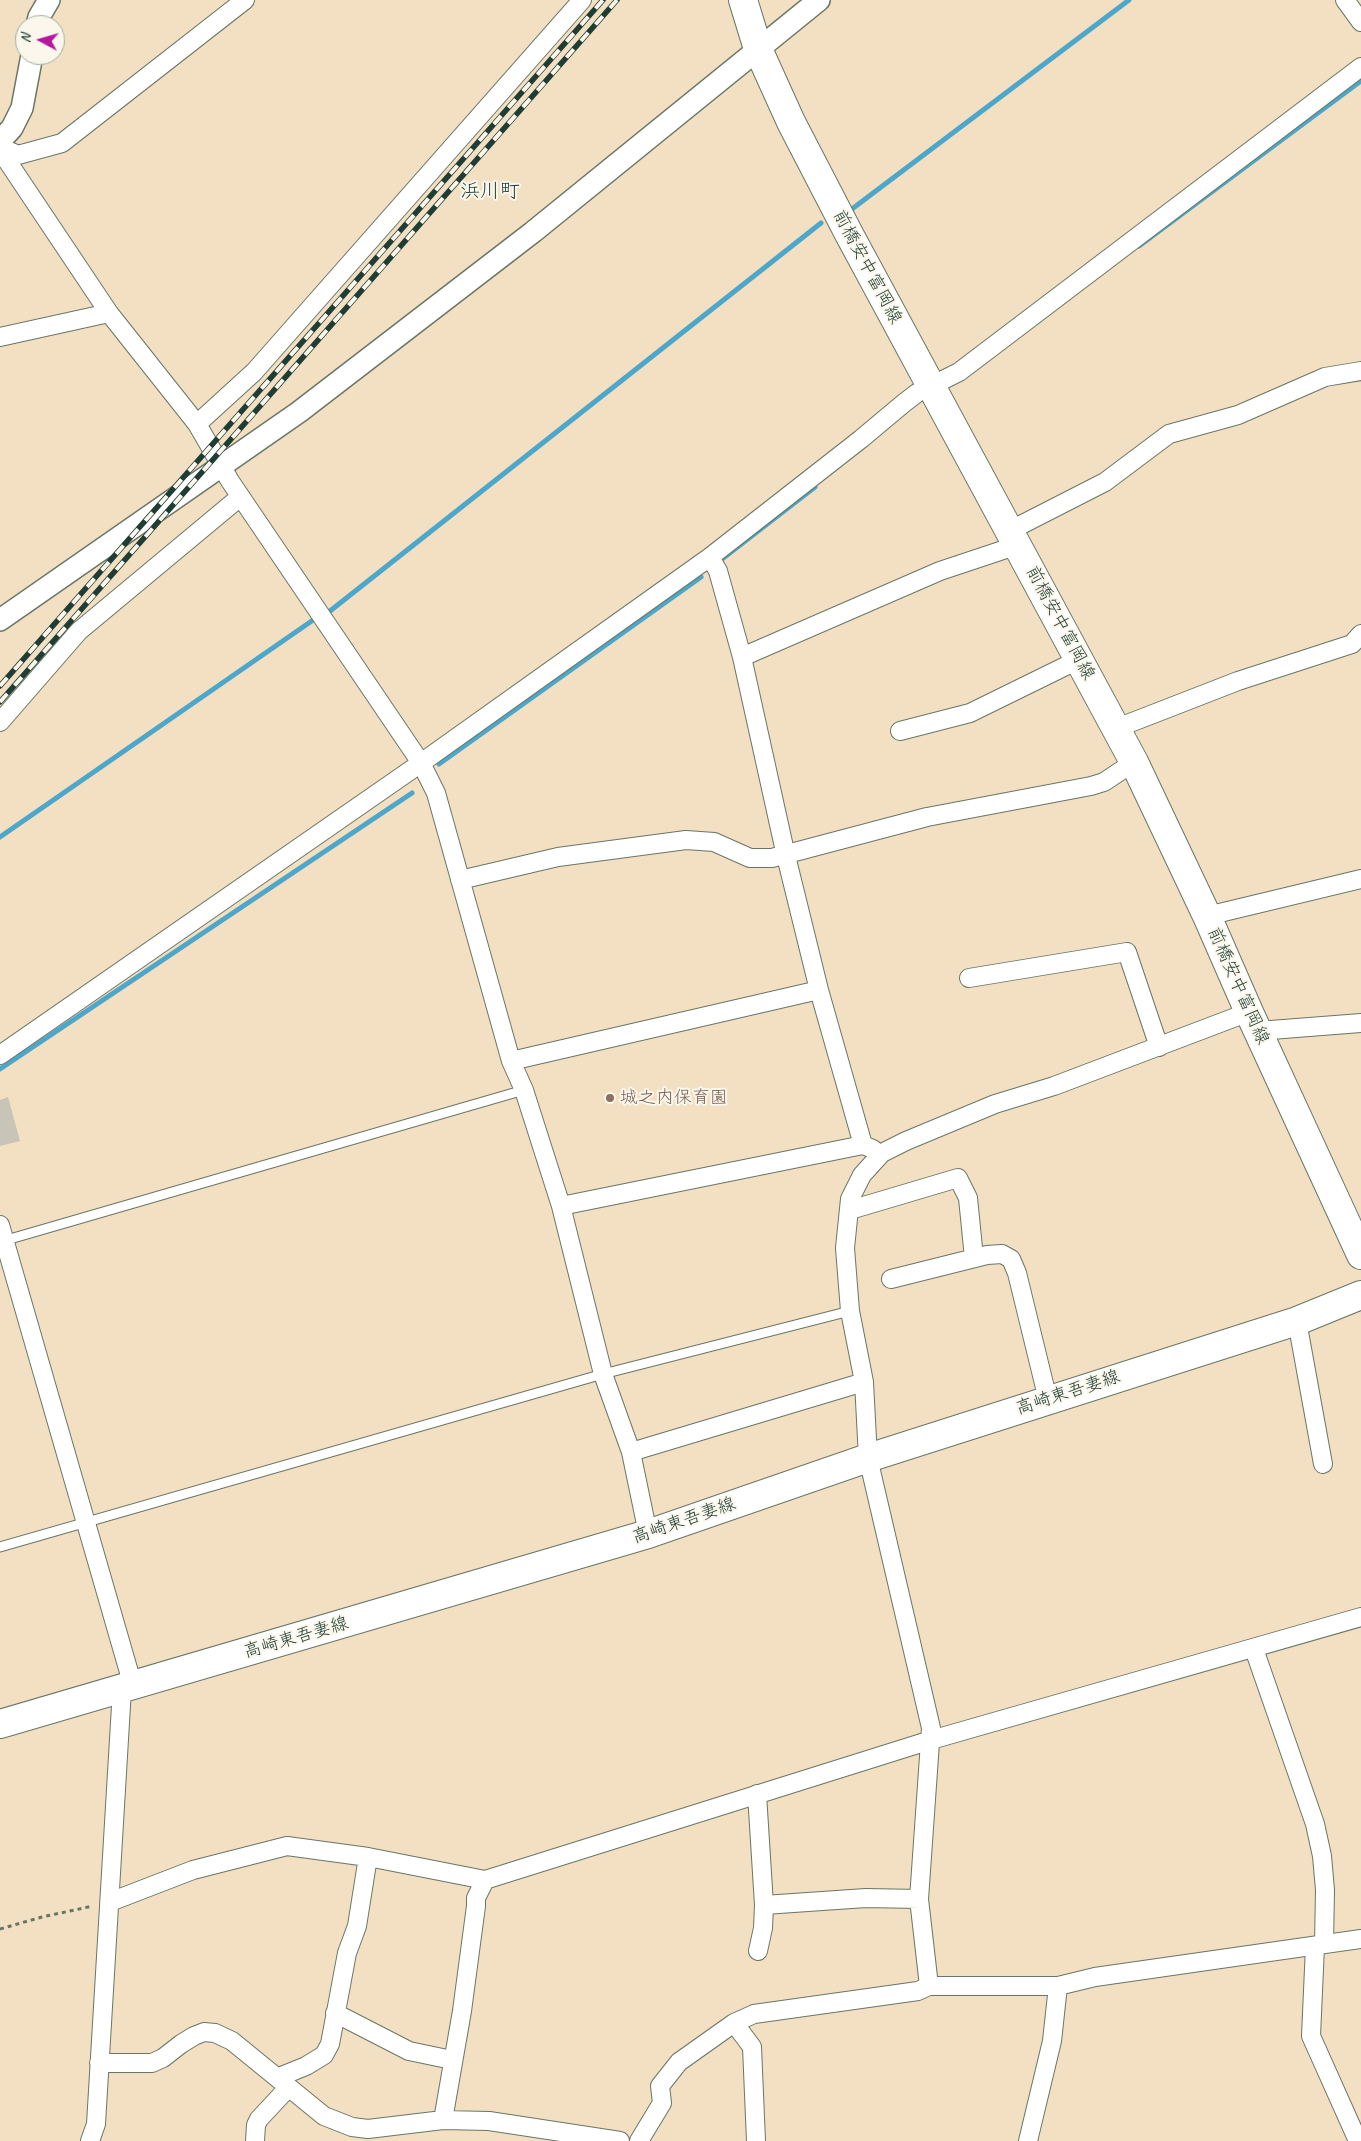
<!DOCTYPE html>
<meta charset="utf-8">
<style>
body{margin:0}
#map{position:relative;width:1361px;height:2141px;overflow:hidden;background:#f3dfc2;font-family:Caveat,sans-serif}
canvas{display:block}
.north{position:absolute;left:15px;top:15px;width:50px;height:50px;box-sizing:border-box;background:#fbf7ec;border:1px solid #a3ada2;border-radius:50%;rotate:276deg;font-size:14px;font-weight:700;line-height:20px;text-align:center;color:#1f3d34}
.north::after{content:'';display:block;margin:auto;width:18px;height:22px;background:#b5179e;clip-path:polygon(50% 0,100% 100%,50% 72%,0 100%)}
</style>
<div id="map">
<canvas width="1361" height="2141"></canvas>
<div class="north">N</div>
</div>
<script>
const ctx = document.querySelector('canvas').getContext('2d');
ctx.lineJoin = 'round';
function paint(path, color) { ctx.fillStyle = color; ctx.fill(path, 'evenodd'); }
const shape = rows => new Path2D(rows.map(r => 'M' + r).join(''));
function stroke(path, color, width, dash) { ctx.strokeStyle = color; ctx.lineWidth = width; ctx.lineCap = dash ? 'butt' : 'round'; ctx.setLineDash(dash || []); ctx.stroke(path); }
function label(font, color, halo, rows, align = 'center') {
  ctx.font = font + ' Caveat,"Klee One",sans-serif'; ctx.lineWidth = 4; ctx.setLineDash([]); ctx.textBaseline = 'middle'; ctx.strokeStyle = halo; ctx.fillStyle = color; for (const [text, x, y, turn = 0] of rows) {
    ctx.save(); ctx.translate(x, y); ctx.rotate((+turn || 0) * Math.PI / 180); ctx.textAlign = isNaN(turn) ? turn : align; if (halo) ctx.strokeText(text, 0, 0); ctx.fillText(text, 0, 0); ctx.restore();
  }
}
paint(shape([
 [8,1097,20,1141,0,1146,0,1100]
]), '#c8c4b8');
stroke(shape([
 [848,212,1129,0],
 [1139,246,1361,81],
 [722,559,815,487],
 [330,611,821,223],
 [439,764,701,577],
 [0,837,316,618],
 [0,1069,412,793]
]), '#4ca7ca', 5);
const service = shape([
 [3,1241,524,1090],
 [0,1547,603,1374,850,1311]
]);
const minor = shape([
 [1345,0,1361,22],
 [0,147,18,155,62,143,245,0],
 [0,150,109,313,197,424,230,481,421,763,436,793,511,1061,524,1090,561,1206,603,1374,631,1452,648,1534],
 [0,337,109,313],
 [197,424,254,372,582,0],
 [1011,530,1105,482,1169,434,1238,415,1325,377,1361,371],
 [710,557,718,571,742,657,786,856,819,990,863,1145],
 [742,657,940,571,1018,545],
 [0,722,79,631,240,497],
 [1117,728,1238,681,1352,644,1361,634],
 [900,731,970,713,1080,659],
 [460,880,558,857,686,840,714,842,750,858,772,858,927,817,1091,786,1104,782,1134,762],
 [1207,916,1361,879],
 [969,978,1127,952,1159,1047],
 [1249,1012,1054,1086,995,1104,906,1141,882,1153,862,1175,850,1199,845,1248,850,1311,864,1382,868,1458,931,1728,919,1899,929,1986,1058,1986,1095,1977,1361,1939],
 [1258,1031,1361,1023],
 [0,1055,421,763,710,557,861,439,904,403,917,393,959,372,1361,67],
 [511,1061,819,990],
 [561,1206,863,1145,873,1149],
 [850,1210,958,1178,968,1198,974,1258],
 [0,1225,133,1686],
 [891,1279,987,1255,1002,1254,1011,1259,1017,1273,1048,1400],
 [1297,1321,1323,1464],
 [631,1452,864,1382],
 [1254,1649,1315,1824,1322,1856,1325,1890,1324,1944],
 [757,1794,764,1905,763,1928,758,1951],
 [485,1880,931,1740,1361,1617],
 [110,1902,193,1870,287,1846,368,1857,485,1880,476,1898,476,1906,462,2011,443,2120],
 [764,1905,866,1898,919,1899],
 [1315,1946,1311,2036,1358,2141],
 [335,2013,409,2051,452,2060],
 [734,2023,752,2047,756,2141],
 [99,2063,152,2063,163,2058,181,2044,194,2036,204,2032,215,2033,232,2041,324,2116,352,2127,368,2129,443,2120,489,2121,620,2141],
 [279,2077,306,2066,324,2055,330,2044,347,1953,357,1926,368,1857],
 [90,2141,96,2124,122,1689],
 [255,2141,256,2125,259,2119,288,2088],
 [639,2141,662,2103,660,2086,679,2062,734,2023,754,2014,918,1991,929,1986],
 [1028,2141,1052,2041,1058,1986]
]);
const tertiary = shape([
 [37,25,39,17,49,0],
 [0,141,12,128,22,108,32,55],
 [0,620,299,412,533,232,819,0]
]);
const primary = shape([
 [743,0,758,49,791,122,849,234,1134,762,1207,916,1249,1012,1361,1255],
 [0,1724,648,1534,868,1458,1297,1321,1361,1295]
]);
stroke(service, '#697666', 11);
stroke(minor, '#697666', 20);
stroke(tertiary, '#697666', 24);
stroke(primary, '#697666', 30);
stroke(shape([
 [0,1929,42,1917,93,1906]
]), '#697666', 3, [4, 4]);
stroke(service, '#fff', 9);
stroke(minor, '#fff', 18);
stroke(tertiary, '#fff', 21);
stroke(primary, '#fff', 28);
const rail = shape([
 [0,686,603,0],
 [0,702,617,0]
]);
stroke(rail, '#1f3d34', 5.5);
stroke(rail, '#fbf7ec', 4, [11]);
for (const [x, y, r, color] of [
 [610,1098,5,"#8d6e63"]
]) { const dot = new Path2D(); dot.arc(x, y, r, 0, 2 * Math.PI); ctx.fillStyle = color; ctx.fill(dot); stroke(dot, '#fbf7ec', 2); }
label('18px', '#1f3d34', '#fbf7ec', [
 ["前橋安中富岡線",867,267,62],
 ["前橋安中富岡線",1060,623,62],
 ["前橋安中富岡線",1238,986,66],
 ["高崎東吾妻線",1068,1393,-18],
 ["高崎東吾妻線",684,1521,-19],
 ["高崎東吾妻線",296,1638,-16]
]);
label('18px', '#785e54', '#fbf7ec', [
 ["城之内保育園",620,1098]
], 'left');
label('20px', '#1f3d34', '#fbf7ec', [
 ["浜川町",490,192]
]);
</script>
